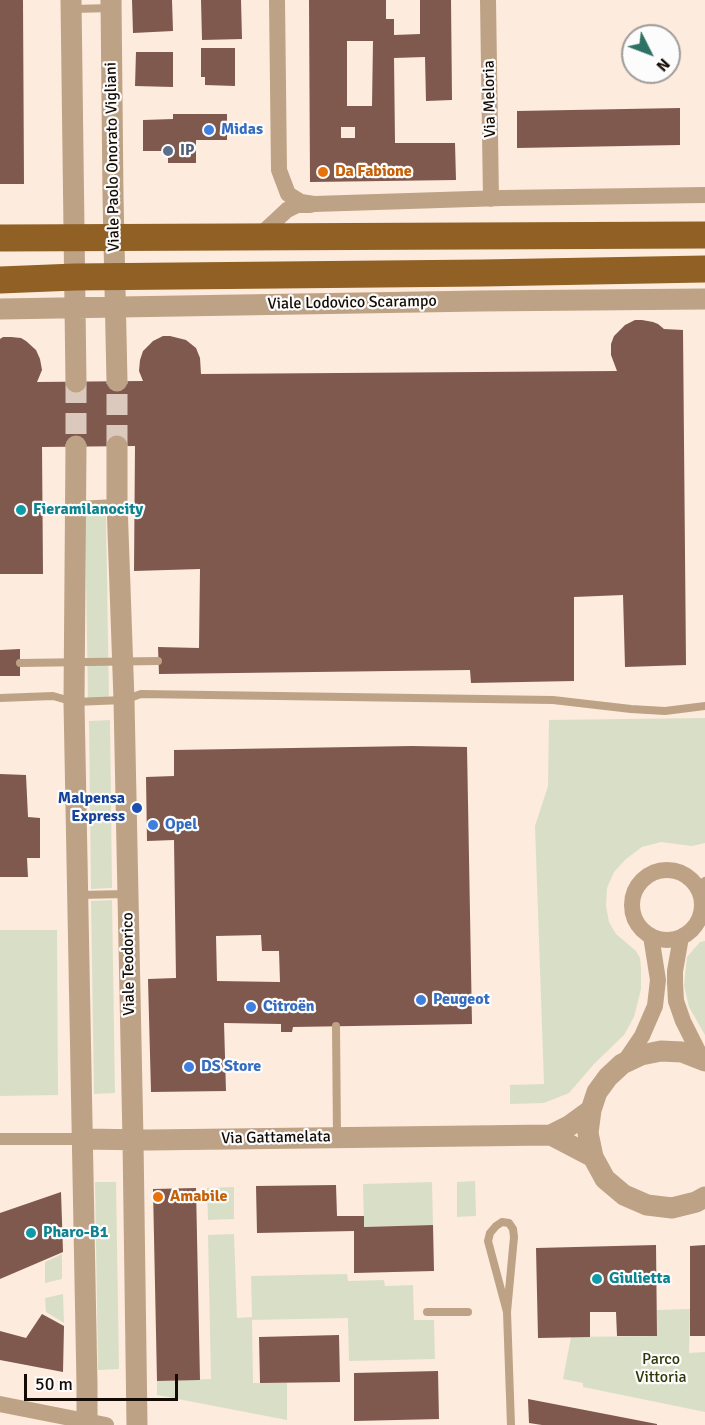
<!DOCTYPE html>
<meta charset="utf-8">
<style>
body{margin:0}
#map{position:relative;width:705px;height:1425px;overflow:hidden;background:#fdebdd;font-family:Signika,sans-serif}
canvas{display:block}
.north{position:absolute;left:621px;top:24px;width:60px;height:60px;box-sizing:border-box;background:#fcfcfc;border:2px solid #9f9c99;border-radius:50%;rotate:132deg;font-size:16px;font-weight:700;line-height:24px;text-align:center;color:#140b04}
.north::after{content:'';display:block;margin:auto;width:21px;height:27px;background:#2e7264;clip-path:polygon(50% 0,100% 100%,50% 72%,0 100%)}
.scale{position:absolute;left:24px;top:1374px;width:154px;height:27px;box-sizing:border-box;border:3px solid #140b04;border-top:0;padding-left:8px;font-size:18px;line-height:21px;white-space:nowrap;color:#140b04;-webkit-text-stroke:4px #fcfcfc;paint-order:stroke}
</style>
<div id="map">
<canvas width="705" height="1425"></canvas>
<div class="north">N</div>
<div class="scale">50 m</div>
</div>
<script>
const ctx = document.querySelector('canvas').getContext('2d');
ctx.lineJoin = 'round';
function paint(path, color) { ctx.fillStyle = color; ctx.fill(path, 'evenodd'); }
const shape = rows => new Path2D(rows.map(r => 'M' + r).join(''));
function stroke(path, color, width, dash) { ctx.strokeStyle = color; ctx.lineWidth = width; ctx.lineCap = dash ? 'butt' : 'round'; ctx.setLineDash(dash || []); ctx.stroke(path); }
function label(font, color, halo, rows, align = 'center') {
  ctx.font = font + ' Signika,sans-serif'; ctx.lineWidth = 4.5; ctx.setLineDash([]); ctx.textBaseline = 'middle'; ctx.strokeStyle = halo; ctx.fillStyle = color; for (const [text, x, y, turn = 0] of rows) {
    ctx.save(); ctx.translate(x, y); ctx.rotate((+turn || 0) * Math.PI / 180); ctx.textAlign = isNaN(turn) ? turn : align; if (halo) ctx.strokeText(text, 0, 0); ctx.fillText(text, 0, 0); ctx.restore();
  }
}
paint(shape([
 [85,516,106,516,109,701,88,702],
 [705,718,705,843,692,846,661,842,642,847,626,859,614,872,607,888,606,906,609,922,616,934,636,951,640,958,641,968,641,989,634,1017,624,1035,595,1063,569,1093,544,1103,510,1104,510,1085,544,1084,535,826,548,786,549,720],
 [110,720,112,888,91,889,89,721],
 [112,900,115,1093,94,1094,91,901],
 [0,930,57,930,58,1095,0,1096],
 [705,941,705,1035,689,1007,684,985,687,957,700,942],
 [475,1181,476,1216,457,1217,457,1182],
 [95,1182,116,1182,119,1369,98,1370],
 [432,1182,433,1225,364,1227,363,1184],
 [234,1187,234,1219,208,1220,207,1188],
 [234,1234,237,1318,252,1317,251,1276,347,1274,348,1281,384,1280,385,1286,413,1285,414,1320,434,1320,435,1359,349,1361,348,1318,252,1320,253,1383,287,1383,287,1420,157,1395,157,1381,211,1379,208,1235],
 [62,1254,62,1279,45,1283,45,1262],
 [63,1294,64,1323,46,1312,45,1298],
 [690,1309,689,1353,705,1352,705,1412,583,1387,583,1383,563,1379,571,1337,657,1336,657,1310]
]), '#d9dfc7');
paint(shape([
 [0,0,23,0,24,184,0,184],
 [132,0,172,0,173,31,133,33],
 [201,0,241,0,242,39,202,40],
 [309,0,386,0,386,19,394,19,394,35,420,34,420,0,451,0,452,100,426,101,425,57,394,58,395,143,455,143,456,180,310,182],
 [347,41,373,41,372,106,347,106],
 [341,127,355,127,355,138,341,138],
 [201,48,235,48,235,86,205,85,205,77,201,77],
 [136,52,173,52,173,87,135,86],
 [680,108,680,145,517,148,517,111],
 [173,114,227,114,227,140,196,140,196,163,168,163,168,151,143,151,143,120,173,119],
 [635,320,642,320,653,322,658,324,664,329,683,330,686,665,625,667,623,595,574,597,574,681,471,683,470,670,159,674,158,647,199,648,200,569,134,571,135,446,42,447,43,574,0,574,0,339,3,337,11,337,21,338,26,341,36,350,40,359,42,370,37,382,143,381,139,371,140,360,143,351,153,341,163,336,170,336,186,340,196,348,200,358,201,374,617,371,611,355,611,344,614,336,625,325],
 [20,649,20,676,0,676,0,650],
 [412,746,467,747,472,1024,293,1027,292,1032,281,1032,281,1024,224,1023,226,1091,151,1092,148,979,176,978,174,840,147,841,146,777,174,776,174,750],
 [261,935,262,951,279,951,280,982,217,981,216,936],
 [0,774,26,775,28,817,40,818,40,858,27,858,28,877,0,877],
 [336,1185,337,1216,364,1216,364,1227,433,1225,434,1271,354,1273,354,1231,257,1233,256,1186],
 [196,1188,200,1380,157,1381,153,1189],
 [61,1192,63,1252,0,1279,0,1213],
 [656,1245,657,1336,617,1336,616,1312,590,1312,590,1337,538,1338,536,1248],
 [705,1245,705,1336,690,1336,690,1246],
 [42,1314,64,1326,63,1372,0,1360,0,1331,26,1338],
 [339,1335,340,1382,260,1383,259,1337],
 [438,1371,439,1419,354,1421,354,1373],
 [528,1399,657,1424,657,1425,542,1425,529,1423]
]), '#7f594d');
stroke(shape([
 [76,382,76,446],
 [117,446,117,381]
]), '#dac9bc', 21, [21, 10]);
stroke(shape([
 [73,9,111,8],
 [76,505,117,503],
 [0,698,53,696,74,702,124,700,141,694,553,700,631,709,665,711,705,706],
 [697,886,705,881],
 [78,895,127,894],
 [336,1026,337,1137],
 [427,1312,468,1312],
 [507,1312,488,1241,490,1233,496,1226,502,1222,509,1223,513,1229,514,1237,507,1312,511,1425]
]), '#bda285', 8);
stroke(shape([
 [0,1139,83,1139]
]), '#bda285', 12);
stroke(shape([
 [277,0,279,170,288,194,301,202,314,204,503,198,705,195],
 [488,0,491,199],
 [258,237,287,210,297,205,310,205],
 '632 905a35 35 0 1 1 70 0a35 35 0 1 1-70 0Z',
 [681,937,675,971,675,983,676,1001,683,1021,702,1059],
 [623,1064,642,1036,655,1006,658,980,651,936],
 [0,1404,106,1425]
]), '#bda285', 16);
stroke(shape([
 [71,0,76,382],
 [111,0,113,196,117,381],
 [0,309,479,301,705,299],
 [76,446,74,702,87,1385,87,1425],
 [117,446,117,503,124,700,133,1140,137,1425],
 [705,1061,682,1052,661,1051,641,1055,622,1064,608,1077,597,1092,591,1110,588,1133,593,1157,605,1179,624,1195,647,1205,672,1208,696,1202,705,1197],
 [551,1135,593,1157],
 [83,1139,148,1140,551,1135,569,1126,591,1110]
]), '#bda285', 21);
stroke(shape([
 [0,238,705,235],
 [0,280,75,277,483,273,705,269]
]), '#916025', 27);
stroke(shape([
 [20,663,158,661]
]), '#bda285', 8);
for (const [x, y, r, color] of [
 [209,130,6,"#3f7fe0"],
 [168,151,6,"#5c6f8a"],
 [323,172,6,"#e8710a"],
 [21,510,6,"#0f9aa8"],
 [137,808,6,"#1a4fb4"],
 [153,825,6,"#3f7fe0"],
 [421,1000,6,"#3f7fe0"],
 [251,1007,6,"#3f7fe0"],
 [189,1067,6,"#3f7fe0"],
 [158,1197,6,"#e8710a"],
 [31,1233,6,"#0f9aa8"],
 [597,1279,6,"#0f9aa8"]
]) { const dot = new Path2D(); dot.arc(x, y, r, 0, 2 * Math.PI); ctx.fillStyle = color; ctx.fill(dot); stroke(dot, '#fcfcfc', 2); }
label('16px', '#140b04', '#fcfcfc', [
 ["Via Meloria",490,99,-91],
 ["Viale Paolo Onorato Vigliani",113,157,-91],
 ["Viale Lodovico Scarampo",352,303,-1],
 ["Viale Teodorico",129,964,-91],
 ["Via Gattamelata",276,1138,-1]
]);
label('bold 16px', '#366cbe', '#fcfcfc', [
 ["Midas",221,130],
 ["Opel",165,825],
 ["Peugeot",433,1000],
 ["Citroën",263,1007],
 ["DS Store",201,1067]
], 'left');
label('bold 16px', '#4e5e75', '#fcfcfc', [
 ["IP",180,151]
], 'left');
label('bold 16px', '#c56008', '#fcfcfc', [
 ["Da Fabione",335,172],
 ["Amabile",170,1197]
], 'left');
label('bold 16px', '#0d838f', '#fcfcfc', [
 ["Fieramilanocity",33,510],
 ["Pharo-B1",43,1233],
 ["Giulietta",609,1279]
], 'left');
label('bold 16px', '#164399', '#fcfcfc', [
 ["Malpensa",125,799],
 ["Express",125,817]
], 'right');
label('16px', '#303809', '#fcfcfc', [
 ["Parco",661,1360],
 ["Vittoria",661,1378]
]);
</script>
